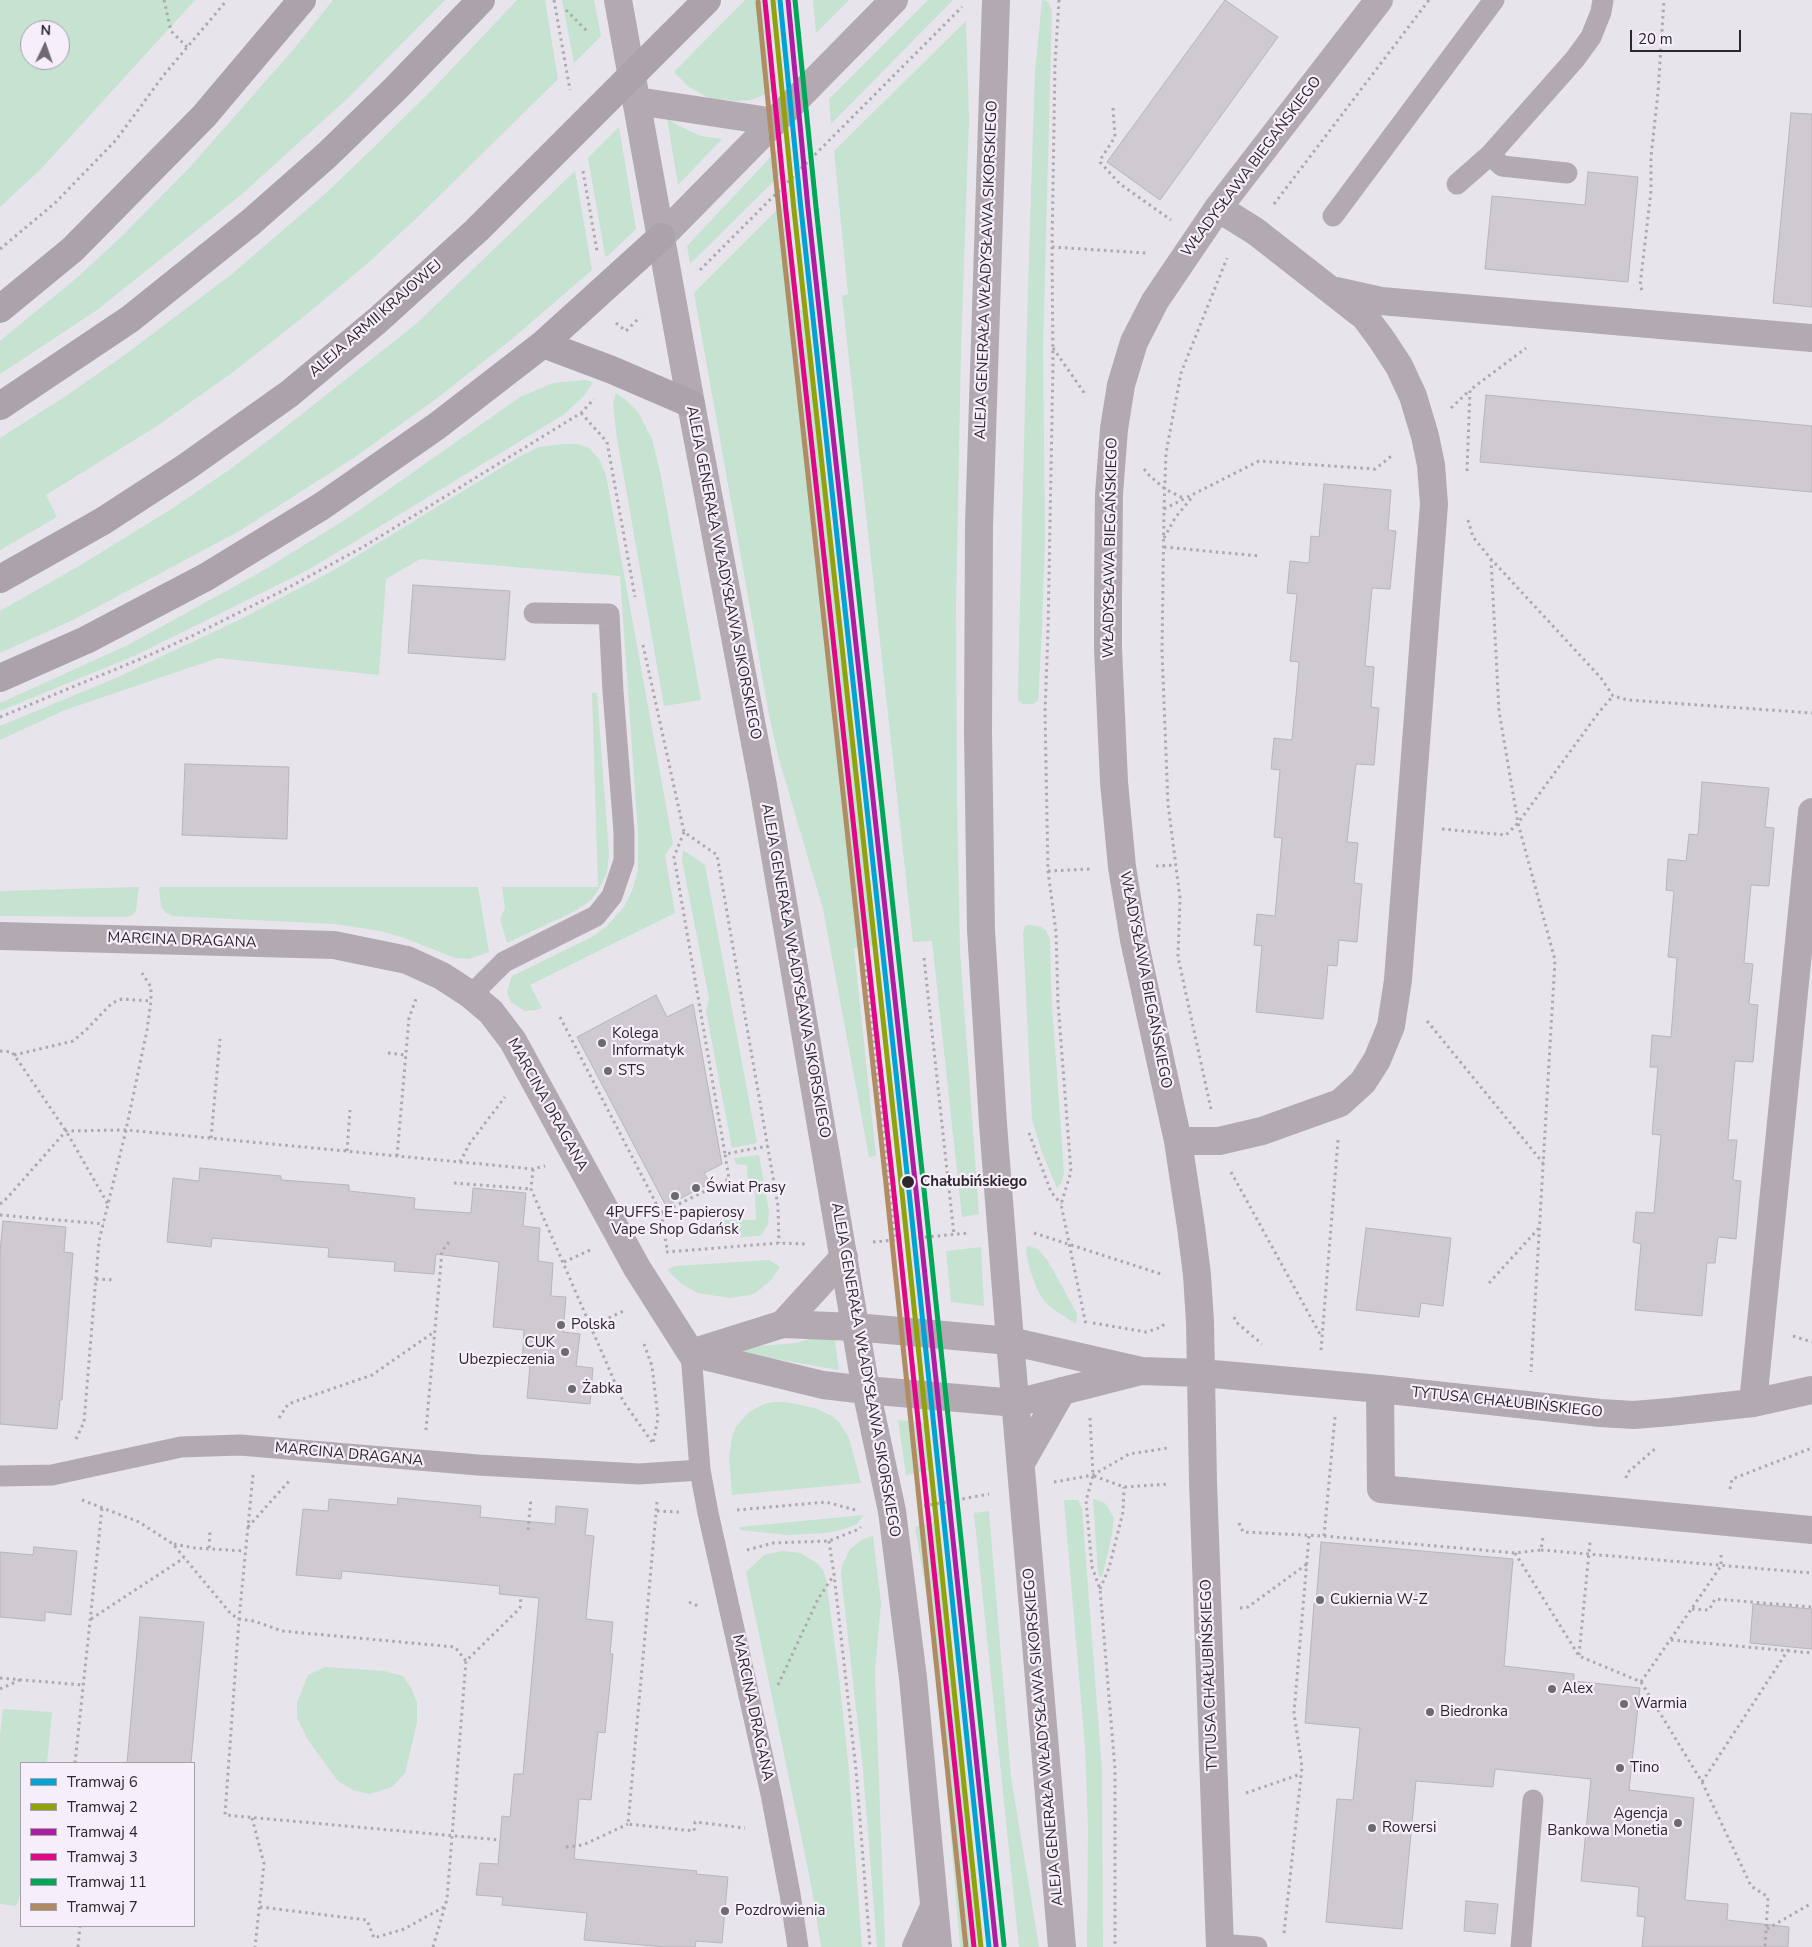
<!DOCTYPE html>
<meta charset="utf-8">
<style>
body{margin:0}
#map{position:relative;width:1812px;height:1947px;overflow:hidden;background:#e8e4eb;font-family:"Nunito Sans",sans-serif}
canvas{display:block}
.legend{position:absolute;left:20px;top:1762px;width:175px;height:165px;box-sizing:border-box;background:#f6eefb;border:1px solid #a59fa9;margin:0;padding:6px 9px;list-style:none;font-size:15px;color:#2b282d}
.legend li{display:flex;align-items:center;gap:10px;height:25px}
.legend b{width:25px;border:1px solid #a59fa9}
.north{position:absolute;left:20px;top:20px;width:50px;height:50px;box-sizing:border-box;background:#f6eefb;border:1px solid #a59fa9;border-radius:50%;rotate:3deg;font-size:14px;font-weight:700;line-height:20px;text-align:center;color:#2b282d}
.north::after{content:'';display:block;margin:auto;width:18px;height:22px;background:#6d6a70;clip-path:polygon(50% 0,100% 100%,50% 72%,0 100%)}
.scale{position:absolute;left:1630px;top:30px;width:111px;height:22px;box-sizing:border-box;border:2px solid #2b282d;border-top:0;padding-left:6px;font-size:15px;line-height:18px;white-space:nowrap;color:#2b282d;-webkit-text-stroke:4px #f6eefb;paint-order:stroke}
</style>
<div id="map">
<canvas width="1812" height="1947"></canvas>
<ul class="legend">
<li><b style="height:6px;background:#00a3d4"></b>Tramwaj 6</li>
<li><b style="height:6px;background:#90a30e"></b>Tramwaj 2</li>
<li><b style="height:6px;background:#ae1ea3"></b>Tramwaj 4</li>
<li><b style="height:6px;background:#e10886"></b>Tramwaj 3</li>
<li><b style="height:6px;background:#00a759"></b>Tramwaj 11</li>
<li><b style="height:6px;background:#b08c65"></b>Tramwaj 7</li>
</ul>
<div class="north">N</div>
<div class="scale">20 m</div>
</div>
<script>
const ctx = document.querySelector('canvas').getContext('2d');
ctx.lineJoin = 'round';
function paint(path, color) { ctx.fillStyle = color; ctx.fill(path, 'evenodd'); }
const shape = rows => new Path2D(rows.map(r => 'M' + r).join(''));
function stroke(path, color, width, dash) { ctx.strokeStyle = color; ctx.lineWidth = width; ctx.lineCap = dash ? 'butt' : 'round'; ctx.setLineDash(dash || []); ctx.stroke(path); }
function label(font, color, halo, rows, align = 'center') {
  ctx.font = font + ' "Nunito Sans",sans-serif'; ctx.lineWidth = 4.5; ctx.setLineDash([]); ctx.textBaseline = 'middle'; ctx.strokeStyle = halo; ctx.fillStyle = color; for (const [text, x, y, turn = 0] of rows) {
    ctx.save(); ctx.translate(x, y); ctx.rotate((+turn || 0) * Math.PI / 180); ctx.textAlign = isNaN(turn) ? turn : align; if (halo) ctx.strokeText(text, 0, 0); ctx.fillText(text, 0, 0); ctx.restore();
  }
}
paint(shape([
 [0,0,195,0,40,170,0,207],
 [30,30,60,30,60,60,30,60],
 [333,0,445,0,348,98,242,194,97,310,0,374,0,341,80,275,122,236,190,167,293,50],
 [517,0,545,0,558,79,421,214,370,261,307,314,233,372,157,426,46,495,57,517,0,550,0,438,66,396,126,354,232,274,326,193,373,148,430,92],
 [562,0,594,0,601,36,574,63],
 [745,0,766,0,772,92,751,100,736,101,709,98,689,87,674,72],
 [813,0,849,0,816,33],
 [928,0,953,0,831,124,829,99],
 [1042,0,1047,1,1052,10,1043,348,1045,537,1042,631,1038,701,1033,704,1023,704,1018,700,1019,643,1028,286,1035,72],
 [966,21,969,118,961,350,956,606,957,803,960,951,979,1214,962,1217,932,941,913,942,842,296,848,294,834,151],
 [667,118,679,126,701,136,722,139,678,185],
 [619,127,636,229,607,257,605,255,588,158],
 [778,149,781,174,690,264,687,246],
 [575,171,592,270,512,339,436,399,355,457,241,530,75,619,0,653,0,611,79,566,173,508,229,470,278,433,416,324],
 [787,200,797,310,803,310,873,946,854,948,876,1156,869,1157,823,909,779,759,769,715,694,293],
 [585,380,593,382,584,396,563,415,308,570,136,655,0,711,0,703,128,645,259,573,351,516,520,397,553,383],
 [616,393,627,401,638,412,652,439,661,476,701,700,664,706,616,432,613,404],
 [565,444,578,444,589,448,599,459,606,475,673,844,665,855,675,913,530,985,542,1008,536,1010,525,1011,511,1002,507,992,512,976,592,937,606,927,624,907,632,891,638,871,638,833,620,576,420,559,386,579,379,675,218,658,65,710,0,740,0,726,116,678,241,619,334,570,517,458,539,447],
 [592,693,597,693,609,854,607,873,597,892,591,900,575,911,507,943,500,919,505,908,502,887,598,887],
 [683,850,705,865,757,1143,732,1148,706,1011,709,998,682,860],
 [139,887,136,910,134,914,127,917,0,916,0,891],
 [159,887,478,887,489,952,469,959,455,958,402,937,380,931,335,924,172,916,165,912,161,907],
 [1030,925,1041,927,1046,930,1050,940,1052,1006,1064,1172,1062,1182,1057,1188,1042,1152,1032,1120,1023,933,1025,926],
 [759,1155,769,1211,768,1224,763,1233,759,1236,740,1237,730,1230,721,1220,756,1220,755,1183,748,1182,747,1165,736,1164,734,1158],
 [1030,1246,1039,1250,1048,1261,1075,1310,1077,1314,1076,1324,1053,1309,1044,1301,1038,1291,1030,1270,1027,1258,1026,1247],
 [981,1247,984,1306,951,1302,946,1251],
 [769,1260,780,1267,771,1280,757,1292,750,1295,730,1298,697,1293,682,1284,667,1270,675,1266],
 [824,1331,834,1334,839,1370,741,1353,747,1347,796,1343,809,1339],
 [774,1402,786,1402,815,1408,832,1416,839,1422,849,1438,861,1483,732,1495,729,1457,732,1437,736,1427,749,1412,764,1404],
 [898,1420,925,1423,930,1470,906,1475],
 [1093,1499,1098,1500,1106,1504,1114,1518,1112,1535,1102,1577,1100,1577,1098,1573],
 [1064,1500,1078,1500,1082,1508,1102,1770,1103,1947,1087,1947,1088,1827,1085,1747],
 [989,1511,1011,1777,1039,1947,1019,1947,974,1513],
 [864,1515,857,1524,841,1530,825,1533,788,1535,740,1530,740,1527],
 [934,1522,967,1831,978,1947,960,1947,935,1647,915,1527],
 [873,1536,881,1603,875,1671,885,1947,877,1947,863,1770,841,1575,842,1566,850,1549,863,1539],
 [782,1551,800,1553,817,1563,823,1570,826,1579,839,1677,849,1771,862,1947,821,1947,811,1884,746,1572,764,1555],
 [325,1667,384,1671,403,1676,411,1688,417,1703,417,1723,405,1773,392,1787,369,1794,353,1790,338,1781,308,1740,297,1718,297,1703,308,1675],
 [3,1709,52,1712,47,1763,21,1763,21,1893,16,1906,0,1904,0,1735]
]), '#c6e2d1');
const building = shape([
 [1225,0,1278,37,1160,200,1107,162,1225,0],
 [1791,113,1812,114,1812,307,1773,303,1791,113],
 [1588,172,1638,177,1628,282,1485,269,1492,196,1585,205,1588,172],
 [1486,395,1812,426,1812,492,1480,462,1486,395],
 [1324,484,1391,490,1388,530,1396,531,1390,589,1372,588,1365,666,1374,667,1371,707,1379,708,1374,765,1356,764,1347,842,1358,843,1354,883,1362,884,1357,942,1339,940,1337,966,1328,965,1323,1019,1256,1012,1262,946,1254,945,1257,914,1275,916,1282,838,1274,837,1280,770,1271,769,1274,738,1292,740,1299,662,1290,661,1297,594,1287,593,1290,561,1309,563,1311,536,1319,537,1324,484],
 [413,585,510,591,505,660,408,653,413,585],
 [185,764,289,767,287,839,182,835,185,764],
 [1702,782,1769,788,1765,827,1774,828,1769,886,1751,885,1744,963,1753,964,1749,1004,1758,1005,1753,1062,1735,1061,1728,1140,1737,1140,1733,1180,1741,1181,1736,1239,1718,1237,1715,1263,1707,1263,1702,1316,1635,1310,1641,1244,1633,1242,1636,1212,1654,1213,1661,1135,1652,1134,1658,1067,1650,1067,1652,1035,1671,1037,1677,958,1668,957,1674,891,1666,890,1668,859,1686,861,1689,834,1698,835,1702,782],
 [656,995,667,1017,693,1004,722,1164,704,1173,710,1183,666,1206,577,1037,656,995],
 [200,1168,281,1176,281,1180,349,1185,349,1191,415,1198,414,1209,471,1213,473,1188,526,1193,523,1226,540,1228,538,1261,553,1263,551,1296,566,1297,563,1332,580,1334,576,1366,593,1368,590,1404,527,1398,530,1366,522,1365,524,1330,493,1327,499,1262,436,1254,434,1274,394,1271,395,1262,328,1257,329,1248,212,1238,211,1247,167,1242,173,1178,199,1181,200,1168],
 [3,1221,66,1227,64,1252,73,1253,62,1400,60,1400,57,1429,0,1424,0,1251,3,1221],
 [1366,1228,1451,1238,1443,1306,1421,1303,1419,1317,1356,1310,1366,1228],
 [398,1498,481,1506,480,1517,555,1524,556,1506,588,1509,585,1535,594,1536,586,1619,613,1622,610,1654,613,1654,605,1733,598,1732,591,1800,579,1799,574,1859,697,1871,696,1874,728,1877,722,1943,696,1941,695,1947,666,1947,584,1940,587,1913,502,1905,503,1897,476,1895,480,1863,498,1864,502,1816,510,1817,514,1774,523,1774,539,1598,499,1594,500,1586,342,1571,341,1579,296,1575,303,1509,328,1511,329,1499,397,1505,398,1498],
 [1321,1542,1513,1559,1504,1666,1574,1674,1574,1681,1640,1688,1629,1790,1694,1798,1685,1900,1728,1904,1727,1920,1789,1927,1788,1947,1642,1947,1645,1917,1637,1916,1639,1887,1581,1881,1591,1779,1495,1769,1493,1787,1416,1781,1402,1929,1326,1922,1337,1799,1353,1800,1360,1728,1305,1723,1314,1603,1316,1603,1321,1542],
 [34,1547,77,1551,71,1615,45,1612,45,1621,0,1617,0,1552,33,1555,34,1547],
 [1753,1604,1812,1609,1812,1649,1750,1643,1753,1604],
 [140,1617,204,1622,191,1763,127,1763,140,1617],
 [1466,1901,1498,1904,1495,1934,1464,1931,1466,1901]
]);
paint(building, '#cecad0');
stroke(building, '#b8b5ba', 1);
stroke(shape([
 [164,0,171,31,187,47],
 [554,0,570,90],
 [1059,0,1055,64,1052,247,1053,364,1048,631,1045,712,1048,871,1056,932,1058,1003,1071,1172,1061,1204,1086,1325],
 [566,10,589,33],
 [1113,108,1115,137,1100,160,1100,162,1120,184,1171,220],
 [583,171,597,251],
 [1274,204,1429,0],
 [1052,247,1146,253],
 [0,249,55,203,116,140,163,76,227,0],
 [700,270,962,7],
 [1642,290,1640,286,1651,191,1651,157,1658,92,1664,0],
 [616,323,626,331,640,317],
 [1053,348,1085,394],
 [1451,408,1470,390],
 [581,413,607,442,635,597],
 [1144,469,1149,475,1165,489,1185,499],
 [1467,471,1470,390,1526,348],
 [1164,509,1259,461,1375,469,1394,454],
 [1468,520,1473,537,1491,559,1601,678,1613,696,1628,700,1812,713],
 [1164,538,1175,518,1193,496],
 [1164,547,1259,556],
 [1491,559,1499,711,1518,823,1555,960,1531,1372],
 [643,645,684,832,717,855,778,1206,779,1243],
 [0,717,145,657,192,636,282,591,363,547,581,413,594,399],
 [1442,829,1506,835,1518,823,1599,712,1613,696],
 [684,832,674,857,725,1154,768,1146],
 [1156,866,1176,865],
 [1048,871,1090,869],
 [924,958,954,1235],
 [865,963,895,1240],
 [560,1017,661,1213,729,1179,725,1154],
 [1427,1021,1543,1163],
 [0,1051,12,1052,28,1075,66,1131,109,1206],
 [388,1053,406,1055],
 [14,1055,73,1041,86,1030,112,1003,122,999,151,1001],
 [1211,1109,1178,957,1180,898,1168,804,1162,651,1164,509,1166,453,1181,373,1227,258],
 [1029,1133,1051,1192,1061,1204],
 [211,1138,220,1039],
 [347,1151,350,1110],
 [397,1156,409,1018,416,999],
 [460,1162,470,1143,505,1097],
 [533,1169,531,1189,623,1401,652,1442],
 [1231,1172,1321,1336],
 [454,1183,531,1189],
 [0,1204,7,1198,66,1131,126,1130,533,1169,545,1166],
 [661,1213,667,1249],
 [0,1215,104,1224],
 [1034,1233,1164,1275],
 [873,1242,969,1233],
 [666,1252,779,1243,807,1244],
 [564,1262,590,1250],
 [96,1279,114,1280],
 [1489,1283,1539,1228],
 [1234,1317,1236,1322,1262,1344],
 [1093,1323,1146,1332,1162,1327,1165,1322],
 [591,1326,626,1310],
 [1793,1336,1812,1342],
 [644,1344,652,1366,658,1418,653,1444],
 [1321,1350,1338,1140],
 [279,1418,288,1404,372,1375,434,1332],
 [1090,1418,1093,1475,1086,1501,1092,1567,1100,1589,1115,1769,1115,1947],
 [426,1430,442,1251,449,1242],
 [76,1439,84,1422,99,1241,126,1130,147,1030,151,1001,151,987,142,973],
 [253,1475,239,1619,225,1815,500,1840],
 [1094,1476,1124,1487,1170,1484],
 [1626,1478,1627,1473,1656,1448],
 [1054,1482,1093,1475,1129,1454,1168,1448],
 [1730,1489,1732,1479,1812,1448],
 [82,1500,139,1522,173,1544,231,1614,239,1619,254,1621,282,1631,455,1647,466,1661],
 [657,1502,628,1824,694,1831,695,1822,745,1828],
 [924,1506,989,1494],
 [737,1510,826,1502,859,1511],
 [657,1511,679,1512],
 [1239,1523,1243,1532,1324,1536,1515,1553,1541,1550,1543,1537],
 [248,1527,290,1480],
 [528,1530,531,1498],
 [1324,1536,1335,1417],
 [829,1541,834,1574,856,1770,870,1947],
 [174,1544,195,1548,245,1551],
 [209,1548,210,1531],
 [747,1550,773,1543,829,1541,859,1529,861,1527],
 [1541,1550,1812,1573],
 [1515,1553,1579,1656,1641,1682,1702,1782,1751,1886,1768,1897,1765,1947],
 [1100,1589,1109,1568,1123,1512,1124,1487],
 [689,1602,698,1606],
 [1240,1608,1248,1607,1307,1564],
 [1692,1609,1709,1610,1715,1599,1812,1607],
 [91,1619,184,1558],
 [1671,1640,1812,1653],
 [1579,1655,1590,1542],
 [0,1678,83,1685],
 [1641,1682,1721,1566,1721,1555],
 [778,1685,818,1599,834,1575],
 [0,1689,20,1680],
 [75,1763,102,1508],
 [1702,1782,1790,1647],
 [1246,1793,1301,1774],
 [252,1818,264,1864,255,1947],
 [566,1847,583,1845,628,1824],
 [260,1907,367,1920,374,1938,404,1929,444,1907],
 [1767,1929,1812,1903],
 [1284,1933,1302,1767,1294,1713,1309,1536],
 [78,1947,80,1926],
 [433,1947,447,1899,466,1661,520,1608,521,1596]
]), '#aea8af', 3, [2.5, 4]);
stroke(shape([
 [1490,155,1502,166,1567,173],
 [1457,184,1490,155,1575,59,1591,37,1601,12,1603,0],
 [1333,216,1494,0],
 [471,995,504,962,596,916,612,896,624,861,624,832,613,691,609,614,534,613],
 [691,1353,700,1470,708,1513,771,1794,790,1894,798,1947],
 [0,1476,52,1475,181,1447,240,1445,478,1465,639,1474,700,1470],
 [1220,1944,1257,1947],
 [1521,1947,1533,1800]
]), '#b2a9b1', 21);
stroke(shape([
 [1336,291,1381,301,1812,338],
 [0,936,334,945,407,960,442,976,471,995,491,1012,513,1041,637,1268,691,1353,823,1385,866,1390,1016,1403,1141,1371],
 [1178,1141,1219,1141,1262,1131,1340,1103,1363,1082,1377,1060,1391,1026,1398,980,1434,504,1431,465,1425,436,1413,396,1399,366,1382,340,1365,317,1255,231,1218,208],
 [691,1353,783,1324,855,1327,1010,1341,1141,1371,1202,1373,1380,1389,1600,1413,1634,1415,1670,1412,1753,1403,1812,1390],
 [1380,1389,1381,1489,1812,1530],
 [1753,1403,1812,812],
 [1220,1947,1203,1482,1200,1322,1197,1275,1191,1227,1178,1141,1134,940,1122,867,1114,782,1108,648,1108,597,1109,494,1114,429,1121,385,1134,342,1155,301,1218,208,1379,0]
]), '#b2a9b1', 28);
stroke(shape([
 [618,0,691,404,763,785,866,1390,892,1511,913,1678,938,1947],
 [996,0,979,526,978,732,981,930,993,1124,1010,1341,1062,1947],
 [637,101,775,122],
 [661,237,894,0],
 [783,1324,844,1257],
 [1021,1463,1062,1391],
 [916,1947,933,1909]
]), '#b2a9b1', 28);
stroke(shape([
 [0,309,73,249,204,116,302,0],
 [543,344,612,370,691,404],
 [0,406,130,319,251,222,327,155,396,88,481,0],
 [0,579,103,521],
 [0,678,86,640,206,577,322,506,437,426,543,344,661,237]
]), '#aba2aa', 28);
stroke(shape([
 [103,521,186,467,289,394,378,320,477,230,707,0]
]), '#aba2aa', 28);
stroke(shape([
 [780,0,801,209,908,1182,989,1947]
]), '#00a3d4', 5);
stroke(shape([
 [773,1,794,210,901,1183,981,1947]
]), '#90a30e', 5);
stroke(shape([
 [788,0,808,208,915,1181,996,1946]
]), '#ae1ea3', 5);
stroke(shape([
 [765,1,786,211,893,1184,974,1947]
]), '#e10886', 5);
stroke(shape([
 [795,0,816,207,923,1180,1004,1945]
]), '#00a759', 5);
stroke(shape([
 [758,2,779,211,886,1184,966,1947]
]), '#b08c65', 5);
for (const [x, y, r, color] of [
 [602,1043,5,"#6d6a70"],
 [608,1071,5,"#6d6a70"],
 [908,1182,7,"#2b282d"],
 [696,1188,5,"#6d6a70"],
 [675,1196,5,"#6d6a70"],
 [561,1325,5,"#6d6a70"],
 [565,1352,5,"#6d6a70"],
 [572,1389,5,"#6d6a70"],
 [1320,1600,5,"#6d6a70"],
 [1552,1689,5,"#6d6a70"],
 [1624,1704,5,"#6d6a70"],
 [1430,1712,5,"#6d6a70"],
 [1620,1768,5,"#6d6a70"],
 [1678,1823,5,"#6d6a70"],
 [1372,1828,5,"#6d6a70"],
 [725,1911,5,"#6d6a70"]
]) { const dot = new Path2D(); dot.arc(x, y, r, 0, 2 * Math.PI); ctx.fillStyle = color; ctx.fill(dot); stroke(dot, '#f6eefb', 2); }
label('15px', '#2b282d', '#f6eefb', [
 ["WŁADYSŁAWA BIEGAŃSKIEGO",1252,167,-53],
 ["ALEJA GENERAŁA WŁADYSŁAWA SIKORSKIEGO",987,270,-88],
 ["ALEJA ARMII KRAJOWEJ",376,319,-41],
 ["WŁADYSŁAWA BIEGAŃSKIEGO",1111,548,-89],
 ["ALEJA GENERAŁA WŁADYSŁAWA SIKORSKIEGO",723,573,79],
 ["MARCINA DRAGANA",182,941,2],
 ["ALEJA GENERAŁA WŁADYSŁAWA SIKORSKIEGO",795,971,80],
 ["WŁADYSŁAWA BIEGAŃSKIEGO",1145,980,79],
 ["MARCINA DRAGANA",547,1105,61],
 ["ALEJA GENERAŁA WŁADYSŁAWA SIKORSKIEGO",865,1370,80],
 ["TYTUSA CHAŁUBIŃSKIEGO",1507,1403,6],
 ["MARCINA DRAGANA",349,1455,5],
 ["TYTUSA CHAŁUBIŃSKIEGO",1210,1675,-92],
 ["MARCINA DRAGANA",752,1708,78],
 ["ALEJA GENERAŁA WŁADYSŁAWA SIKORSKIEGO",1044,1737,-95]
]);
label('15px', '#2b282d', '#f6eefb', [
 ["Kolega",612,1034],
 ["Informatyk",612,1051],
 ["STS",618,1071],
 ["Świat Prasy",706,1188],
 ["4PUFFS E-papierosy",675,1213,"center"],
 ["Vape Shop Gdańsk",675,1230,"center"],
 ["Polska",571,1325],
 ["CUK",555,1343,"right"],
 ["Ubezpieczenia",555,1360,"right"],
 ["Żabka",582,1389],
 ["Cukiernia W-Z",1330,1600],
 ["Alex",1562,1689],
 ["Warmia",1634,1704],
 ["Biedronka",1440,1712],
 ["Tino",1630,1768],
 ["Agencja",1668,1814,"right"],
 ["Bankowa Monetia",1668,1831,"right"],
 ["Rowersi",1382,1828],
 ["Pozdrowienia",735,1911]
], 'left');
label('bold 15px', '#2b282d', '#f6eefb', [
 ["Chałubińskiego",920,1182]
], 'left');
</script>
